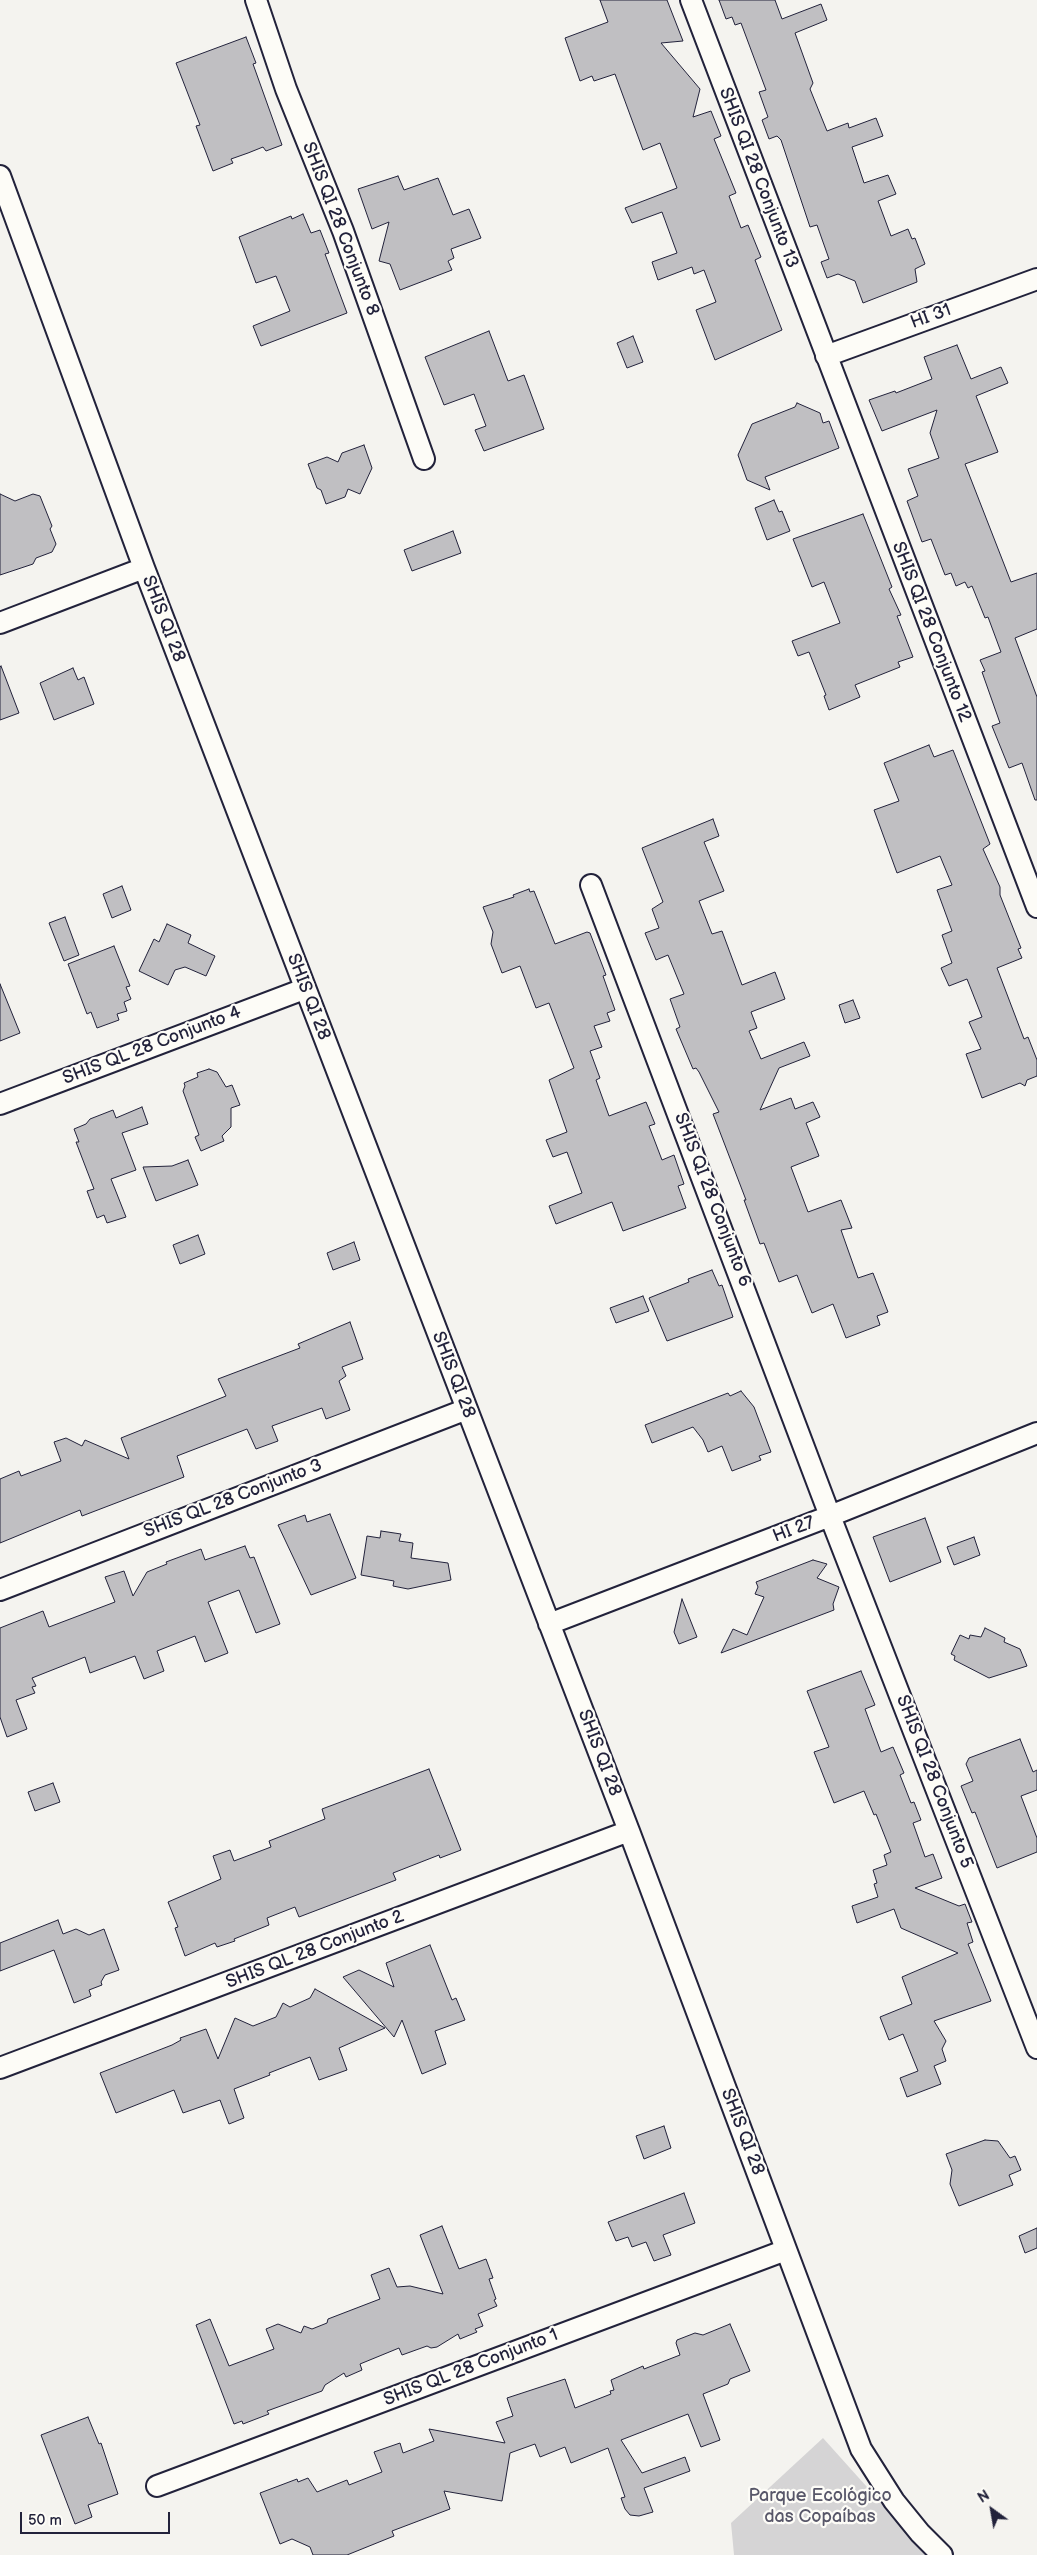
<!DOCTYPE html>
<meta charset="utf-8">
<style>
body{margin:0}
#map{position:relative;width:1037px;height:2555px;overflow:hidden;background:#f4f3ef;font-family:"Balsamiq Sans",sans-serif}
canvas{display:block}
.north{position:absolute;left:967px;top:2485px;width:50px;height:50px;-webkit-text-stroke:4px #fdfcf7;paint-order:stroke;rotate:328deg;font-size:14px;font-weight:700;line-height:20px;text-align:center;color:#22223b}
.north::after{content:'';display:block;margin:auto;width:18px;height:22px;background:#22223b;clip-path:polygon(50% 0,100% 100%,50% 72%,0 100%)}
.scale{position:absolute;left:20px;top:2512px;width:150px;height:22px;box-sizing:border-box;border:2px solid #22223b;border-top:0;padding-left:6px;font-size:15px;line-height:18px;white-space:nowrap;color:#22223b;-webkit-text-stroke:4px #fdfcf7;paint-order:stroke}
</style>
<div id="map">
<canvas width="1037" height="2555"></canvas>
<div class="north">N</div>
<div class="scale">50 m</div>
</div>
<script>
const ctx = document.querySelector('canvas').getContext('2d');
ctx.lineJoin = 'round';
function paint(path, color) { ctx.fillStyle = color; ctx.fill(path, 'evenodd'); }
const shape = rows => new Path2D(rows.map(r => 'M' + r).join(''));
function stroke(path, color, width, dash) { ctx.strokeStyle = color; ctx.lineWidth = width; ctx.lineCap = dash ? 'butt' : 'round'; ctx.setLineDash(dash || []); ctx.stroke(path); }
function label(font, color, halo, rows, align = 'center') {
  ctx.font = font + ' "Balsamiq Sans",sans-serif'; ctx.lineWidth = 4.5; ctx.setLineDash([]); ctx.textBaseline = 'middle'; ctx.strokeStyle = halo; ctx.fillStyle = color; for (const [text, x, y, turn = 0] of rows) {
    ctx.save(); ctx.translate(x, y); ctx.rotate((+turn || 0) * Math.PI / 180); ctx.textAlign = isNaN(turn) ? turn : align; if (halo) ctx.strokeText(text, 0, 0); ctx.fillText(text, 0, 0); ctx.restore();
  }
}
paint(shape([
 [823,2438,928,2555,734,2555,731,2523]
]), '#d5d4d5');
const building = shape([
 [600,0,667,0,683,41,661,43,700,89,693,117,711,111,721,136,714,139,736,193,729,196,741,228,748,225,761,257,755,260,782,330,715,360,696,310,716,302,704,270,694,274,692,267,658,280,652,262,677,253,662,212,632,223,625,208,677,188,660,143,643,150,615,74,594,81,592,76,580,81,565,38,608,22,600,0],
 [719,0,775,0,782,19,821,4,827,20,795,33,813,83,810,89,827,131,848,123,849,128,876,118,883,136,852,147,864,183,888,175,896,194,878,201,891,236,908,229,912,239,915,238,925,264,915,269,917,282,863,303,855,281,838,274,827,278,821,262,829,259,817,225,810,227,781,140,777,136,769,139,762,120,768,117,759,92,766,90,741,23,735,25,732,17,726,19,719,0],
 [246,37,256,63,253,64,282,145,266,151,263,147,248,153,231,159,233,163,213,171,196,126,200,125,176,63,246,37],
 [398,176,404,190,438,178,453,215,469,209,481,238,451,249,454,258,448,261,452,270,400,290,390,264,379,261,389,222,372,229,358,189,398,176],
 [303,214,311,233,320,230,329,253,325,254,347,313,261,346,253,326,290,311,276,276,256,283,239,237,291,216,292,219,303,214],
 [489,331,508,381,524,375,544,429,484,451,475,430,486,426,474,394,444,405,425,357,489,331],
 [633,336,643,362,627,368,617,343,633,336],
 [957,345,971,379,1001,367,1008,383,976,396,998,452,965,464,1011,582,1037,573,1037,629,1015,638,1037,697,1037,800,1035,800,1022,763,1009,768,992,726,1000,723,982,672,985,671,980,660,1001,652,988,617,985,618,972,586,968,588,965,582,956,586,951,573,945,575,931,539,922,542,907,501,918,496,908,469,939,458,930,433,937,410,882,431,869,400,895,391,896,393,932,379,924,357,957,345],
 [797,403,820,413,823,423,829,421,839,448,765,477,770,490,747,480,738,455,752,424,795,407,797,403],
 [364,445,372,468,360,494,348,489,345,497,326,504,321,490,317,488,308,464,327,457,338,462,342,453,364,445],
 [0,494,15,501,33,494,40,496,52,526,50,529,56,544,52,552,36,558,33,564,0,575,0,494],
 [774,500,779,512,782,511,790,531,767,540,755,508,774,500],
 [863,514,892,587,889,589,901,615,897,616,913,657,898,662,900,667,855,685,860,697,829,710,824,696,826,695,809,652,798,656,792,641,840,623,824,582,812,587,793,539,863,514],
 [453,531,461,553,412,571,404,550,453,531],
 [1,666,19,713,0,720,0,667,1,666],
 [73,668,78,680,84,677,94,704,54,720,40,683,73,668],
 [929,745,934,757,953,750,990,844,983,849,1000,887,1000,895,1021,948,1018,949,1022,958,997,968,1024,1039,1028,1037,1037,1060,1037,1076,1027,1080,1025,1086,1020,1083,982,1098,966,1054,981,1049,969,1022,982,1017,967,979,949,986,941,968,952,963,942,935,952,931,937,890,952,885,940,856,897,873,874,810,899,801,884,763,929,745],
 [713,819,719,836,704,842,724,891,699,901,712,934,722,931,742,985,775,972,785,999,751,1012,757,1028,749,1031,761,1059,804,1042,810,1056,779,1068,760,1110,791,1098,795,1109,813,1102,820,1117,806,1123,819,1156,791,1167,808,1212,841,1200,852,1228,841,1230,858,1278,873,1273,888,1312,877,1316,880,1325,846,1338,833,1304,812,1313,797,1275,779,1282,764,1243,760,1244,744,1200,746,1200,713,1114,719,1112,699,1072,696,1068,693,1069,676,1029,680,1027,670,999,684,994,668,955,656,960,645,933,659,928,652,909,663,902,642,848,713,819],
 [122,886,131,910,112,918,103,894,122,886],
 [529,889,530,892,534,891,555,944,587,932,590,933,606,975,603,976,615,1010,607,1013,610,1021,594,1026,602,1047,590,1051,600,1078,596,1080,609,1116,646,1102,655,1124,649,1126,662,1160,674,1155,684,1184,678,1186,686,1208,623,1231,612,1202,556,1224,549,1206,582,1193,567,1152,553,1157,546,1140,567,1132,549,1080,574,1068,549,1003,536,1008,520,966,502,973,491,944,493,932,483,907,514,897,513,895,529,889],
 [65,917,79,955,64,961,49,923,65,917],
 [167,924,191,935,188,943,215,956,206,976,185,967,175,970,168,985,139,971,154,939,159,942,167,924],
 [114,946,130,986,126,987,131,999,124,1002,127,1011,117,1014,119,1020,97,1028,91,1012,87,1014,68,964,114,946],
 [0,984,20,1033,0,1041,0,984],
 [853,1000,860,1018,845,1023,839,1005,853,1000],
 [209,1069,217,1072,226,1087,232,1085,240,1105,231,1108,231,1127,222,1136,224,1141,201,1151,195,1137,199,1135,183,1091,185,1086,184,1083,198,1077,197,1073,209,1069],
 [142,1107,148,1124,122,1133,136,1170,111,1179,126,1217,107,1223,104,1215,97,1218,87,1191,94,1189,76,1142,79,1142,74,1129,86,1124,90,1119,113,1110,116,1118,142,1107],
 [188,1160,198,1185,156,1201,143,1167,172,1166,188,1160],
 [198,1235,205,1254,180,1264,173,1245,198,1235],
 [354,1242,360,1260,333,1270,327,1253,354,1242],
 [712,1270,719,1286,722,1285,733,1317,667,1341,649,1298,689,1282,688,1279,712,1270],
 [643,1296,649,1311,616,1323,610,1308,643,1296],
 [350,1322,363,1359,342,1367,346,1376,339,1381,350,1410,326,1419,322,1408,272,1426,278,1441,256,1449,247,1429,177,1456,184,1477,82,1516,80,1510,0,1543,0,1479,19,1471,21,1476,61,1461,54,1442,66,1438,82,1446,85,1440,129,1459,121,1438,226,1396,218,1379,300,1348,298,1344,350,1322],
 [741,1391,754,1407,771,1452,759,1456,761,1460,732,1471,722,1446,708,1452,703,1440,693,1427,652,1443,645,1425,728,1393,730,1396,741,1391],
 [330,1514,356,1578,311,1595,278,1525,305,1515,307,1522,330,1514],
 [925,1518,941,1562,890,1582,873,1537,925,1518],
 [381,1531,401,1534,399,1541,413,1543,411,1558,448,1563,451,1580,408,1589,393,1586,394,1581,361,1575,367,1536,380,1538,381,1531],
 [974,1537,980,1555,954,1565,947,1547,974,1537],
 [245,1546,250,1558,254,1557,280,1624,256,1633,239,1590,208,1602,228,1653,205,1662,195,1636,157,1651,164,1671,144,1679,135,1656,90,1673,85,1657,32,1678,36,1686,32,1687,35,1693,16,1700,27,1729,7,1737,0,1717,0,1628,43,1611,49,1627,115,1602,105,1577,124,1571,133,1596,147,1572,167,1564,166,1562,201,1549,205,1560,245,1546],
 [813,1560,827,1564,817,1578,839,1587,833,1604,834,1610,721,1653,733,1629,747,1635,764,1597,755,1594,758,1587,756,1582,813,1560],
 [682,1599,697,1637,679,1644,674,1632,682,1599],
 [985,1628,1005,1638,1004,1642,1020,1649,1027,1666,989,1678,954,1660,955,1656,951,1654,960,1635,969,1639,970,1635,981,1637,985,1628],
 [861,1671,875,1705,865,1709,881,1752,893,1747,904,1773,900,1775,911,1803,914,1802,921,1820,913,1823,925,1857,933,1854,942,1878,915,1888,959,1906,965,1904,972,1922,967,1923,973,1942,968,1944,991,2001,934,2021,946,2041,942,2049,946,2061,934,2066,941,2084,907,2097,900,2078,918,2071,903,2034,889,2040,880,2017,912,2004,902,1977,958,1953,901,1928,894,1909,857,1923,852,1906,878,1897,874,1884,877,1883,873,1870,887,1865,884,1855,891,1852,876,1814,874,1815,864,1791,834,1803,814,1752,829,1747,807,1691,861,1671],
 [1020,1739,1033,1772,1037,1770,1037,1790,1021,1796,1037,1838,1037,1852,997,1868,975,1812,972,1813,961,1786,973,1781,966,1764,969,1758,1020,1739],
 [429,1769,461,1850,440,1858,439,1855,393,1873,396,1880,299,1917,295,1907,267,1918,269,1925,234,1939,235,1941,217,1947,215,1943,185,1956,175,1928,178,1927,168,1902,221,1879,213,1856,230,1850,234,1861,271,1847,269,1841,325,1819,322,1809,429,1769],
 [53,1783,60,1802,35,1811,28,1792,53,1783],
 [58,1920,63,1934,76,1929,89,1935,104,1929,119,1970,105,1975,101,1982,102,1985,89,1990,91,1996,74,2003,54,1950,0,1971,0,1943,58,1920],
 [430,1945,452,2000,456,1998,465,2020,435,2031,446,2064,422,2074,402,2020,394,2037,343,1977,359,1970,394,1987,386,1963,430,1945],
 [315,1989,385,2028,339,2048,347,2070,319,2080,310,2057,269,2073,270,2075,234,2089,244,2118,229,2124,220,2100,183,2113,174,2090,116,2113,100,2073,172,2045,181,2040,180,2038,206,2029,218,2059,235,2018,253,2026,276,2017,283,2003,290,2007,310,1998,315,1989],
 [664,2126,671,2148,644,2159,636,2136,664,2126],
 [985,2140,998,2141,1010,2158,1015,2156,1021,2170,1009,2175,1013,2185,959,2206,950,2184,952,2170,946,2154,985,2140],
 [684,2193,695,2223,663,2235,671,2255,654,2261,646,2242,632,2247,628,2237,616,2241,608,2222,684,2193],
 [442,2226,459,2269,486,2259,493,2278,489,2279,496,2299,494,2300,497,2306,478,2314,483,2326,475,2329,477,2332,460,2339,458,2334,437,2347,431,2348,427,2346,402,2355,399,2348,360,2364,362,2370,346,2377,344,2373,325,2385,322,2391,267,2411,269,2414,243,2424,242,2421,234,2424,196,2325,210,2319,229,2366,274,2349,266,2329,278,2324,301,2333,304,2326,312,2329,327,2323,328,2319,380,2299,371,2275,389,2268,397,2287,410,2286,443,2294,420,2235,442,2226],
 [1037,2228,1037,2248,1025,2253,1019,2236,1037,2228],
 [730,2324,750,2371,730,2379,728,2384,703,2394,720,2440,701,2447,688,2414,621,2440,642,2473,685,2457,690,2471,644,2488,653,2512,639,2516,630,2515,625,2509,621,2498,625,2497,608,2448,571,2463,565,2447,540,2457,535,2444,510,2453,502,2501,444,2491,450,2509,392,2531,394,2536,347,2555,313,2555,310,2547,292,2539,280,2544,260,2493,297,2479,298,2482,308,2478,317,2492,347,2480,349,2485,382,2472,374,2452,400,2443,403,2453,434,2441,429,2429,505,2443,496,2422,513,2416,507,2398,565,2379,575,2408,611,2394,610,2391,614,2390,611,2380,643,2366,644,2369,680,2355,676,2343,677,2340,695,2333,703,2335,730,2324],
 [88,2417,99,2444,101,2443,118,2494,88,2505,92,2517,75,2524,41,2435,88,2417]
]);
paint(building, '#c0bfc2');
stroke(building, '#22223b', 1);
const minor = shape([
 [256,0,286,89,343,231,424,459],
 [691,0,1037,907],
 [0,176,144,568,629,1831,861,2449,894,2501,920,2533,942,2555],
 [826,356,1037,279],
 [0,623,144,568],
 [591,885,830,1516,1037,2048],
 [0,1104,304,989],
 [0,1590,467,1409],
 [549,1624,830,1516,1037,1433],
 [0,2068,629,1831],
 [157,2486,786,2250]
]);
stroke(minor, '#22223b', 24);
stroke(minor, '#fdfcf7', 20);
label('18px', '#22223b', '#fdfcf7', [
 ["SHIS QI 28 Conjunto 13",758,178,69],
 ["SHIS QI 28 Conjunto 8",340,229,69],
 ["HI 31",931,317,-20],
 ["SHIS QI 28",163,619,69],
 ["SHIS QI 28 Conjunto 12",931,632,69],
 ["SHIS QI 28",308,997,69],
 ["SHIS QL 28 Conjunto 4",152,1046,-21],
 ["SHIS QI 28 Conjunto 6",712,1200,69],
 ["SHIS QI 28",453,1375,69],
 ["SHIS QL 28 Conjunto 3",233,1499,-21],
 ["HI 27",794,1530,-21],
 ["SHIS QI 28",599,1753,69],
 ["SHIS QI 28 Conjunto 5",934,1782,69],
 ["SHIS QL 28 Conjunto 2",315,1950,-21],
 ["SHIS QI 28",742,2132,69],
 ["SHIS QL 28 Conjunto 1",471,2368,-21]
]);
label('18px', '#585769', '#fdfcf7', [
 ["Parque Ecológico",820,2496],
 ["das Copaíbas",820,2517]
]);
</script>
